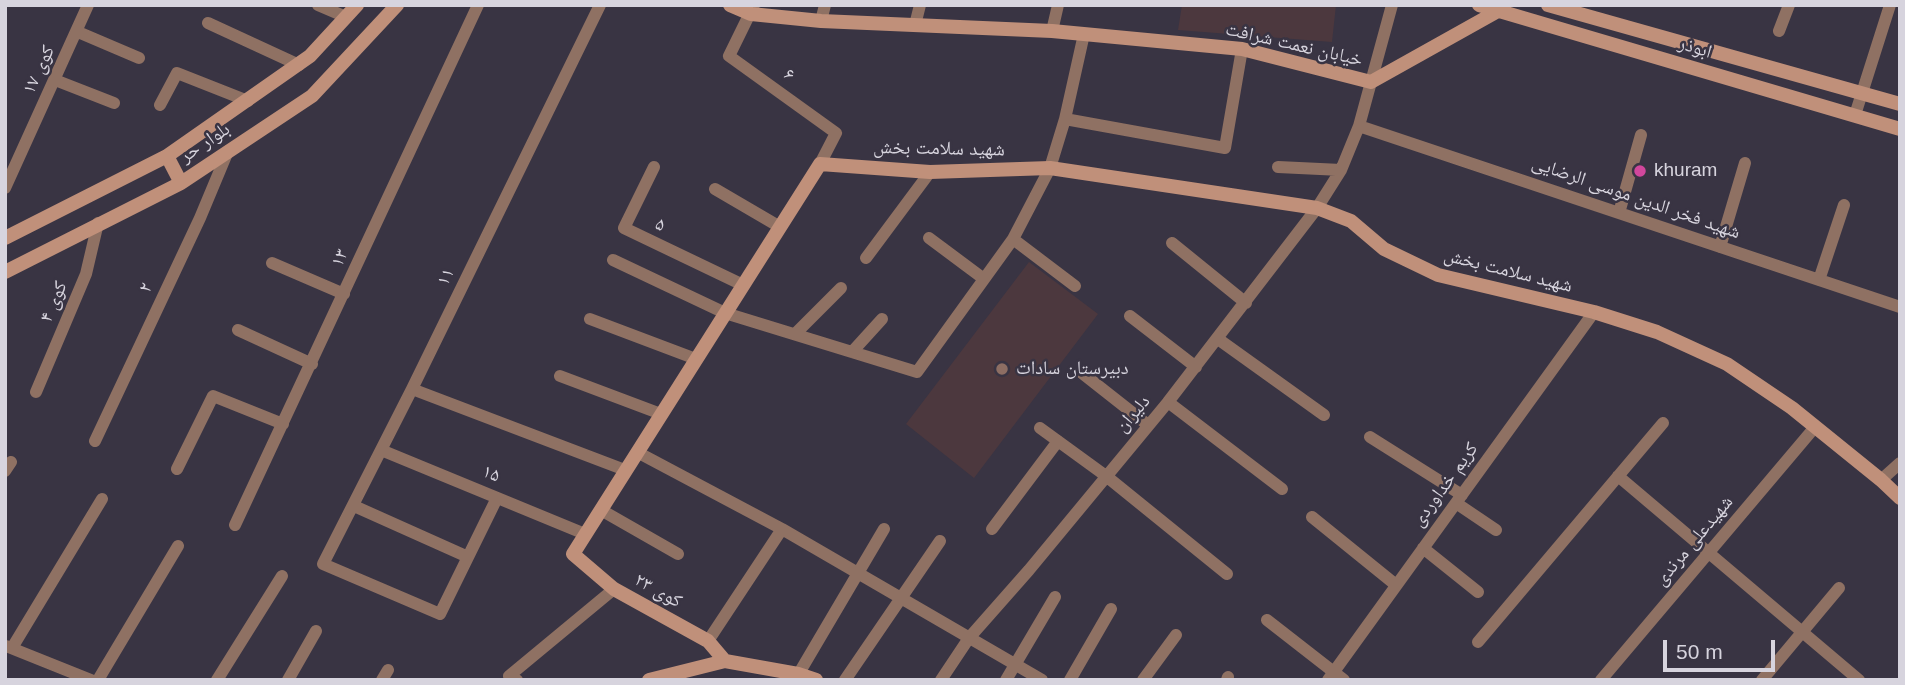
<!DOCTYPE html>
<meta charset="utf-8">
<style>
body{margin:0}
#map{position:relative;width:1905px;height:685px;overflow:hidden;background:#393443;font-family:Arial,sans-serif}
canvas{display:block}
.frame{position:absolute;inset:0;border:7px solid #d7d4de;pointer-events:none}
.scale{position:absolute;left:1663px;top:640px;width:112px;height:32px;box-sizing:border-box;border:4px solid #d7d4de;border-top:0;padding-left:9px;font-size:21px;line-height:24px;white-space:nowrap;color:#d7d4de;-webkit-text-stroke:5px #393443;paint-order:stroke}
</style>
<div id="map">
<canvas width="1905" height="685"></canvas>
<div class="frame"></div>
<div class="scale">50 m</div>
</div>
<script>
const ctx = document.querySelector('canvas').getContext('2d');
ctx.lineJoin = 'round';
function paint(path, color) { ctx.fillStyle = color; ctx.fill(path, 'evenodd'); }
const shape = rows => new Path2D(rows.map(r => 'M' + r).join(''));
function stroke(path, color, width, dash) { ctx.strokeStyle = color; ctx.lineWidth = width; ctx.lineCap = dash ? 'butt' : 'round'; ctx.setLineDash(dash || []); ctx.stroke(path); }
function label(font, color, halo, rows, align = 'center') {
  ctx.font = font + ' Arial,"Noto Naskh Arabic",sans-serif'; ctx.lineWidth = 5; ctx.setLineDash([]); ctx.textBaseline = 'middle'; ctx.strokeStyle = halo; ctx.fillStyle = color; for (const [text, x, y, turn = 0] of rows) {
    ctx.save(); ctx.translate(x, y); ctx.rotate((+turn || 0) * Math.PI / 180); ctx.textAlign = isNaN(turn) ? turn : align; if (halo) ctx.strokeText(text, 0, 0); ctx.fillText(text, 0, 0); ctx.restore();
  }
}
paint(shape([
 [1182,5,1336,5,1332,42,1178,30],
 [1029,262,1098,314,974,478,906,424]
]), '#4c383e');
stroke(shape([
 [318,5,346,17],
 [754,5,729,56,836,133,820,164],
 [821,21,825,5],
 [208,23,299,65],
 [915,25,920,5],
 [1052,31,1058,5],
 [1779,31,1789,5],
 [78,32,139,58],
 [55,80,114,103],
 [160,105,177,73,248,101],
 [1855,115,1890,5],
 [1065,119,1225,148,1242,49],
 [1359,126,1900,307],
 [654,167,624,228,743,285],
 [1278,167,1341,170],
 [5,188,88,5],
 [715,189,780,227],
 [1619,213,1641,135],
 [929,238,984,279],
 [1013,239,1075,286],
 [1172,243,1246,303],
 [1720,247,1745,163],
 [866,258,930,172],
 [613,260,725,313,917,372,1013,239,1050,168,1065,119,1084,34],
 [272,263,344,294],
 [1819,280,1844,205],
 [1130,316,1196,367],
 [590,319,696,359],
 [238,330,312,364],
 [795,334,841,288],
 [1218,339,1324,415],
 [852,352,882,319],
 [1082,373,1148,425],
 [560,376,661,414],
 [412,389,625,470],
 [36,392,86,274,98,223],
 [1168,402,1282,489],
 [1040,428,1106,476,1227,574],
 [1370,437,1462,495],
 [95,441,200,218,228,151],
 [381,450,585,534],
 [637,452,782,529,1042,680],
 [177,469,213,396,283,424],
 [5,471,11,462],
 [1618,476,1859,680],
 [1881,480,1900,463],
 [497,498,440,614,323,564,412,389,600,5],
 [1456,503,1496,530],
 [354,506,468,557],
 [601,510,678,554],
 [1312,517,1396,585],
 [235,525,478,5],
 [992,529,1058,441],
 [1423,548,1478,592],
 [1267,620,1344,680],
 [708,641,782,529],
 [1478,642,1663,423],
 [6,646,91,680],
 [12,648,102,499],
 [98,680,178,546],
 [217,680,282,576],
 [288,680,316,631],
 [382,680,388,670],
 [517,680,509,676,614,589],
 [795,680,884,529],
 [845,680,940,541],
 [941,680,969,638,1029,570,1168,402,1317,208,1341,170,1359,126,1392,5],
 [1006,680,1055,597],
 [1070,680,1111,609],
 [1143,680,1176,635],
 [1227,680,1228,677],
 [1328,680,1594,312],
 [1601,680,1815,427],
 [1762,680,1839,588]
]), '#8f7163', 12);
stroke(shape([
 [730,5,751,14,821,21,1052,31,1242,49,1371,82,1498,11],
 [1479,5,1900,129],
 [1548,5,1900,104],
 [167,156,181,183],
 [5,238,167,156,310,56,357,5],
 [5,272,181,183,312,96,397,5],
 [725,661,708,641,614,589,573,554,820,164,930,172,1050,168,1317,208,1351,221,1384,249,1438,275,1594,312,1657,332,1727,364,1792,408,1881,480,1900,498],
 [649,680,725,661,798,674,816,680]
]), '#c0907a', 14);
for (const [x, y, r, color] of [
 [1640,171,7,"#d1479c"],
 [1002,369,7,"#8d6e63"]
]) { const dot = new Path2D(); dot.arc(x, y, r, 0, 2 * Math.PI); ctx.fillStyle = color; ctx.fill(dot); stroke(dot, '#393443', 2.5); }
label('19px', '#d7d4de', '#393443', [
 ["خیابان نعمت شرافت",1294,45,13],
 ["ابوذر",1695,48,17],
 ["کوی ۱۷",39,70,-65],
 ["۶",789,75,36],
 ["بلوار حر",205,143,-34],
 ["شهید سلامت بخش",939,149,1],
 ["شهید فخر الدین موسی الرضایی",1636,198,19],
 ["۵",660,225,25],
 ["۱۳",340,258,-65],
 ["شهید سلامت بخش",1508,271,14],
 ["۱۱",446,277,-64],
 ["۲",146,288,-65],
 ["کوی ۴",54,302,-67],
 ["دلیران",1133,414,-49],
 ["۱۵",491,474,23],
 ["کریم خداوردی",1445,485,-54],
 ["شهیدعلی مرندی",1694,541,-50],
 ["کوی ۲۳",658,591,29]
]);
label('19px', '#d7d4de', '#393443', [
 ["khuram",1654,171],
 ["دبیرستان سادات",1016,369]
], 'left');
</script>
